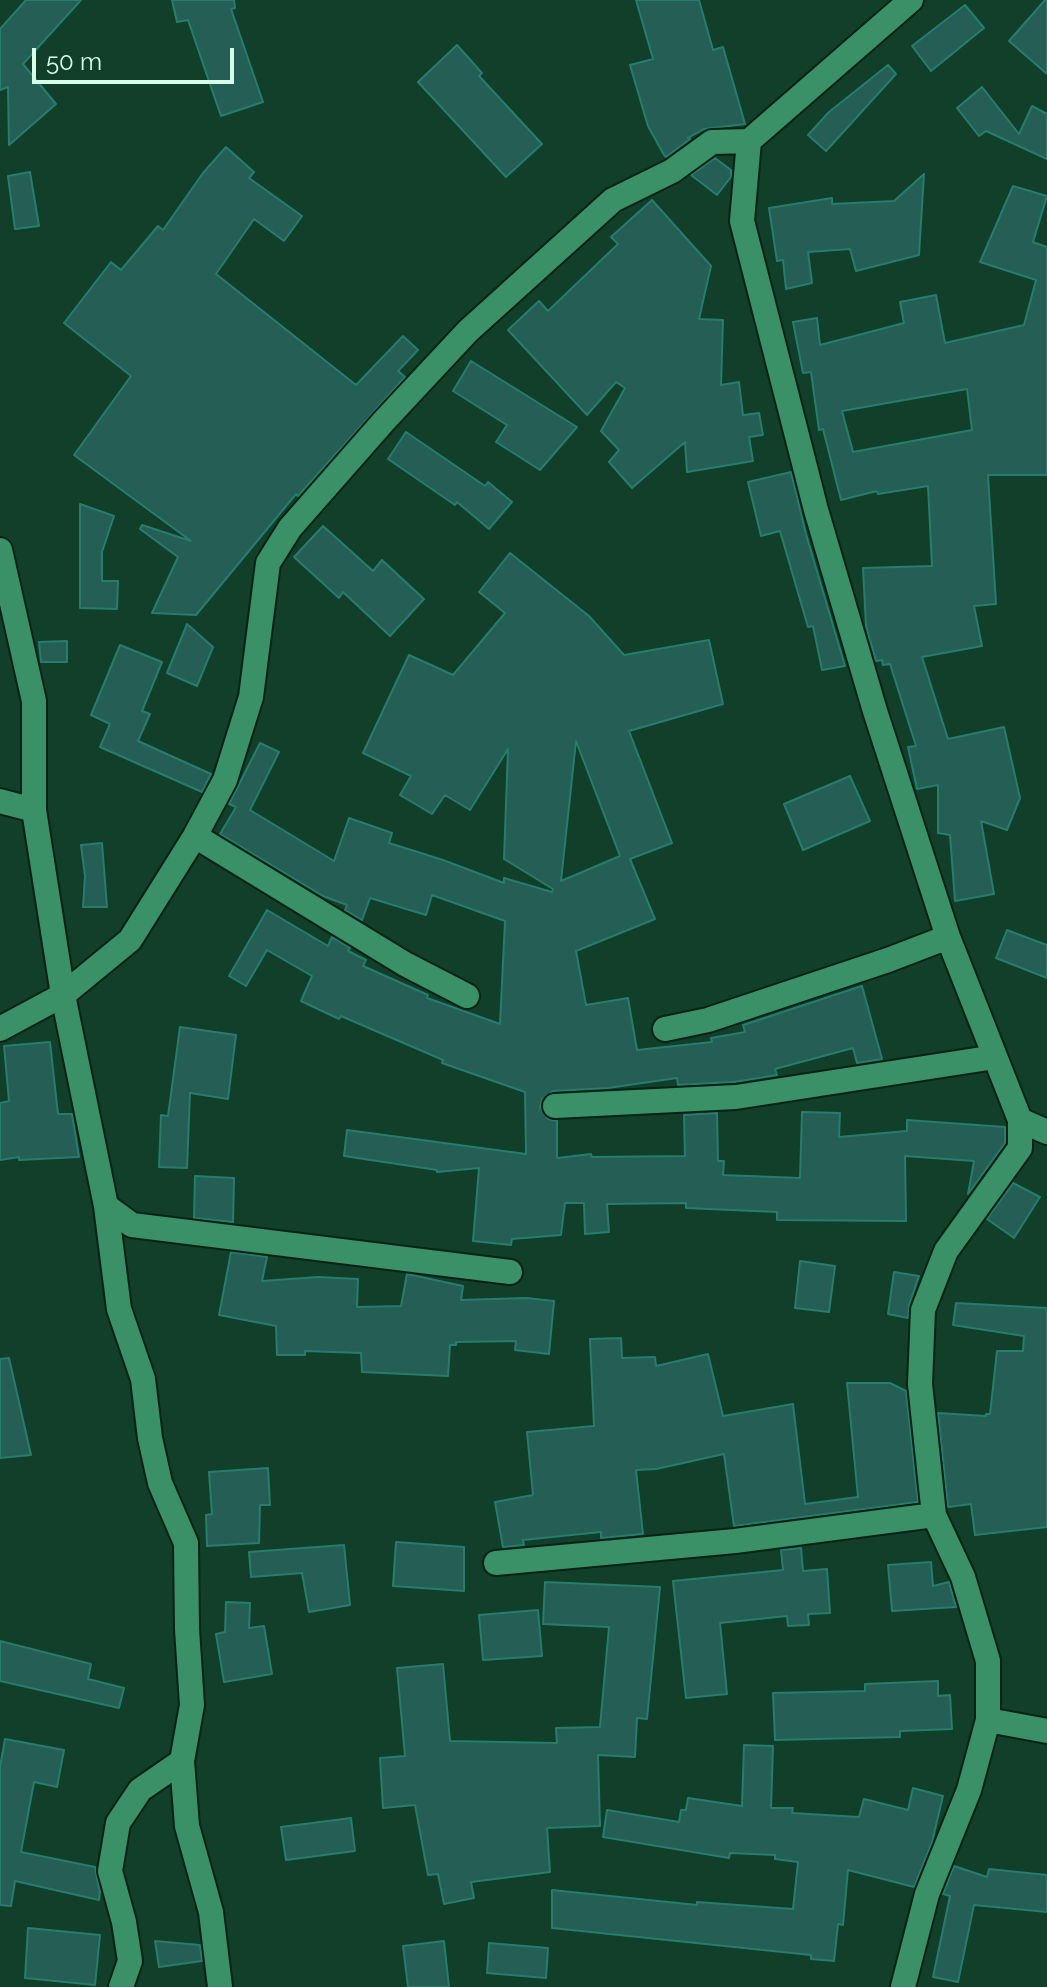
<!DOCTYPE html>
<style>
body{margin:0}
#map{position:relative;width:1047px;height:1987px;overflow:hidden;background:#113f2a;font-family:Raleway,sans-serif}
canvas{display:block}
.scale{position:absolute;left:32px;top:48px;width:202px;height:36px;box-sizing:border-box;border:4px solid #d6ffe7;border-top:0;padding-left:10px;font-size:24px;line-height:28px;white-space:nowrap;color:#d6ffe7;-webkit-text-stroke:6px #113f2a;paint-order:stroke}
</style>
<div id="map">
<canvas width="1047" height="1987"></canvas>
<div class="scale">50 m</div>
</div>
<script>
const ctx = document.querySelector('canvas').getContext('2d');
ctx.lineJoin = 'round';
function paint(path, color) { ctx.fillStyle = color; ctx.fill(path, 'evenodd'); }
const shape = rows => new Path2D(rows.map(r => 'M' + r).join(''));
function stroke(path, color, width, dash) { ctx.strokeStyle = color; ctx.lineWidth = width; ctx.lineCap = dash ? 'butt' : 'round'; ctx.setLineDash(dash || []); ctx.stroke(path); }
const building = shape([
 [26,0,81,0,23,64,56,104,9,145,8,87,0,90,0,29,26,0],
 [172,0,234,0,235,8,231,9,263,102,221,116,188,20,177,22,172,0],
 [636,0,699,0,713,50,723,47,745,124,704,129,688,138,690,139,666,157,664,155,648,126,630,65,653,59,636,0],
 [1045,0,1047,0,1047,74,1009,41,1045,0],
 [965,5,984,28,931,71,912,46,965,5],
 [457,45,482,73,479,76,542,144,506,177,418,82,457,45],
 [888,65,896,74,826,151,808,135,829,112,888,65],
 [982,87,1019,134,1032,106,1047,114,1047,159,986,131,979,136,957,108,982,87],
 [226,147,254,172,249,178,302,216,284,241,254,219,216,274,356,385,403,336,418,350,398,371,405,377,298,496,296,494,196,615,152,613,178,557,140,529,142,525,191,541,74,455,131,376,64,323,111,262,121,270,158,226,163,230,203,173,226,147],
 [715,158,731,170,731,177,717,195,691,175,715,158],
 [30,172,39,226,15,229,8,176,30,172],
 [924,174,919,255,856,271,850,249,808,252,812,283,786,289,783,260,777,261,769,208,832,198,832,204,894,201,924,174],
 [1013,186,1047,196,1033,242,1047,247,1047,475,988,475,996,604,974,606,982,646,922,657,948,739,1004,727,1020,798,1007,830,981,821,994,894,955,901,950,835,938,833,938,785,917,789,908,747,916,746,890,664,883,665,882,660,876,661,866,626,863,568,932,566,928,486,878,494,877,491,841,500,823,429,819,430,811,372,803,373,793,322,817,318,820,345,904,323,900,302,936,295,945,343,1024,325,1036,280,980,262,1013,186],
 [967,389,972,430,853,452,842,411,967,389],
 [652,200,711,266,699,319,723,320,721,385,739,382,743,415,759,413,763,435,749,437,753,461,687,472,685,442,632,488,609,462,619,450,601,431,625,388,616,382,587,415,508,330,539,301,548,311,618,244,611,237,652,200],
 [471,361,577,427,540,470,496,442,507,425,453,391,471,361],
 [406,432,485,486,488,482,512,502,489,529,457,502,455,505,388,459,406,432],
 [791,472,806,534,845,666,822,670,813,626,808,627,780,531,761,536,748,482,791,472],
 [80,504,114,516,102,552,102,581,118,581,117,609,80,608,80,504],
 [323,526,373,571,382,560,424,599,390,636,343,592,339,598,294,557,323,526],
 [510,553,589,616,624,655,709,640,723,704,629,731,672,843,630,859,655,919,576,951,586,1005,628,998,637,1050,712,1042,711,1038,745,1032,743,1025,862,986,882,1059,857,1063,853,1048,775,1069,777,1075,734,1082,678,1085,677,1078,608,1088,553,1091,542,1099,540,1108,548,1119,557,1121,557,1158,591,1154,592,1157,685,1156,684,1115,717,1113,718,1161,724,1161,723,1175,800,1178,802,1112,840,1113,839,1137,907,1131,907,1120,1005,1127,1005,1143,968,1194,974,1161,905,1156,906,1221,777,1220,777,1212,686,1208,686,1203,607,1204,609,1232,585,1234,584,1203,565,1203,561,1235,512,1239,511,1245,473,1241,479,1168,437,1172,437,1170,344,1156,347,1130,526,1154,525,1092,442,1063,443,1060,341,1016,339,1019,301,1001,312,976,267,950,246,986,229,976,267,910,328,946,332,937,350,948,348,951,366,960,363,966,428,995,427,998,500,1024,505,921,432,895,426,915,370,898,362,920,345,910,347,905,323,896,220,834,236,807,229,804,260,743,279,752,250,810,334,861,349,818,392,833,389,843,443,860,504,883,504,878,552,892,553,889,504,859,508,749,470,810,445,795,432,814,400,795,411,776,363,753,409,655,453,675,505,613,479,592,510,553],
 [576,741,620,856,561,881,576,741],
 [187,624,213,647,197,686,167,673,187,624],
 [67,641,67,662,41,662,39,642,67,641],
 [120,645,162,662,142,711,150,714,138,741,211,774,202,792,100,747,110,724,91,715,120,645],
 [850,776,870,821,803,850,784,804,850,776],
 [102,843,107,907,83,907,85,876,81,845,102,843],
 [1007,930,1047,945,1047,978,996,958,1007,930],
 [180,1027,236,1035,228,1099,190,1093,187,1168,159,1167,161,1115,168,1116,180,1027],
 [50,1042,58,1114,72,1114,79,1157,19,1160,19,1157,0,1160,0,1103,9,1101,4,1046,50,1042],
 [195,1176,234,1178,233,1222,194,1218,195,1176],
 [1013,1183,1040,1197,1014,1238,987,1219,1013,1183],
 [231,1252,267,1257,262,1281,318,1277,358,1279,357,1307,401,1306,407,1274,463,1286,461,1300,526,1298,554,1301,549,1354,515,1350,516,1341,456,1342,456,1345,450,1345,448,1376,362,1372,361,1353,305,1351,305,1355,277,1355,276,1326,219,1315,231,1252],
 [800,1261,835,1266,829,1312,795,1308,800,1261],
 [894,1272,919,1276,909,1305,908,1318,888,1314,894,1272],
 [956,1303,1047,1308,1047,1527,975,1535,971,1504,948,1507,938,1413,986,1416,986,1414,990,1414,997,1351,1023,1351,1024,1336,953,1325,956,1303],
 [621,1338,622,1358,655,1357,656,1366,708,1354,723,1416,793,1404,805,1504,858,1497,847,1383,890,1383,906,1391,918,1502,734,1526,724,1454,656,1469,636,1470,643,1534,601,1538,601,1532,523,1540,524,1545,503,1547,495,1502,533,1495,527,1432,594,1426,590,1339,621,1338],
 [9,1358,31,1455,0,1458,0,1359,9,1358],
 [268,1468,270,1505,260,1505,259,1543,207,1546,206,1515,212,1514,209,1472,268,1468],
 [396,1542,464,1547,464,1591,393,1586,396,1542],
 [344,1545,350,1605,309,1612,302,1573,251,1577,249,1552,344,1545],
 [801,1548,803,1571,827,1569,830,1613,808,1614,809,1625,788,1626,787,1616,720,1623,727,1694,686,1698,673,1581,783,1570,781,1550,801,1548],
 [931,1562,933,1586,949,1582,956,1607,892,1611,888,1565,931,1562],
 [545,1582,660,1587,647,1719,637,1718,635,1757,598,1755,600,1826,547,1828,550,1872,471,1882,474,1898,444,1904,438,1874,428,1875,415,1805,383,1808,380,1758,405,1756,397,1668,443,1664,450,1741,557,1743,556,1728,600,1727,609,1627,543,1624,545,1582],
 [226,1602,250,1603,249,1628,264,1626,272,1674,224,1682,216,1634,225,1632,226,1602],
 [538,1610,542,1656,483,1660,479,1615,538,1610],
 [0,1641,91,1664,88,1679,124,1688,119,1708,0,1681,0,1641],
 [938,1681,938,1696,950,1695,952,1729,900,1731,900,1737,775,1740,773,1693,865,1691,865,1684,938,1681],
 [5,1739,64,1750,57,1787,34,1782,21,1852,95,1867,100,1892,99,1900,15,1881,11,1906,0,1905,0,1767,5,1739],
 [744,1745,773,1746,771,1808,793,1808,792,1813,859,1817,864,1799,908,1810,913,1788,943,1796,932,1842,914,1887,848,1870,843,1925,838,1924,834,1961,811,1959,811,1955,552,1928,552,1890,697,1905,697,1902,793,1909,798,1862,775,1859,775,1855,730,1853,729,1858,603,1837,607,1810,679,1822,681,1810,686,1810,688,1798,742,1806,744,1745],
 [351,1818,355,1851,286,1860,281,1827,351,1818],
 [954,1866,987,1877,989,1869,1047,1875,1047,1912,974,1905,958,1982,933,1977,950,1896,943,1894,954,1866],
 [28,1928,100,1935,95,1985,25,1978,28,1928],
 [155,1941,200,1945,202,1961,159,1967,155,1941],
 [444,1941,449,1987,408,1987,403,1946,444,1941],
 [489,1943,548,1948,546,1978,487,1973,489,1943]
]);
paint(building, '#245e54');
stroke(building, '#267d6e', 2);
const minor = shape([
 [749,141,742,221,816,510,875,711,948,937,1020,1120,1020,1148,946,1251,923,1310,920,1384,934,1515,963,1577,988,1661,988,1720,969,1790,927,1894,903,1987],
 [0,550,34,701,34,810,63,995,106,1206,119,1309,143,1379,150,1438,160,1483,186,1543,187,1629,192,1705,182,1761,187,1826,211,1912,220,1987],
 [0,801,34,810],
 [195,836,405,964,467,996],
 [0,1029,63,995,130,940,195,836,225,780,251,697,268,563,290,528,384,421,468,331,613,200,672,171,712,142,749,141,911,0],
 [665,1029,708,1020,888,960,948,937],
 [555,1106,736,1097,995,1057],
 [1020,1120,1047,1132],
 [106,1206,132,1225,510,1272],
 [496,1563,735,1541,934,1515],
 [988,1720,1047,1731],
 [121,1987,130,1961,124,1922,110,1871,118,1823,140,1790,182,1761]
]);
stroke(minor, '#082316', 28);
stroke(minor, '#3b9167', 24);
</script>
